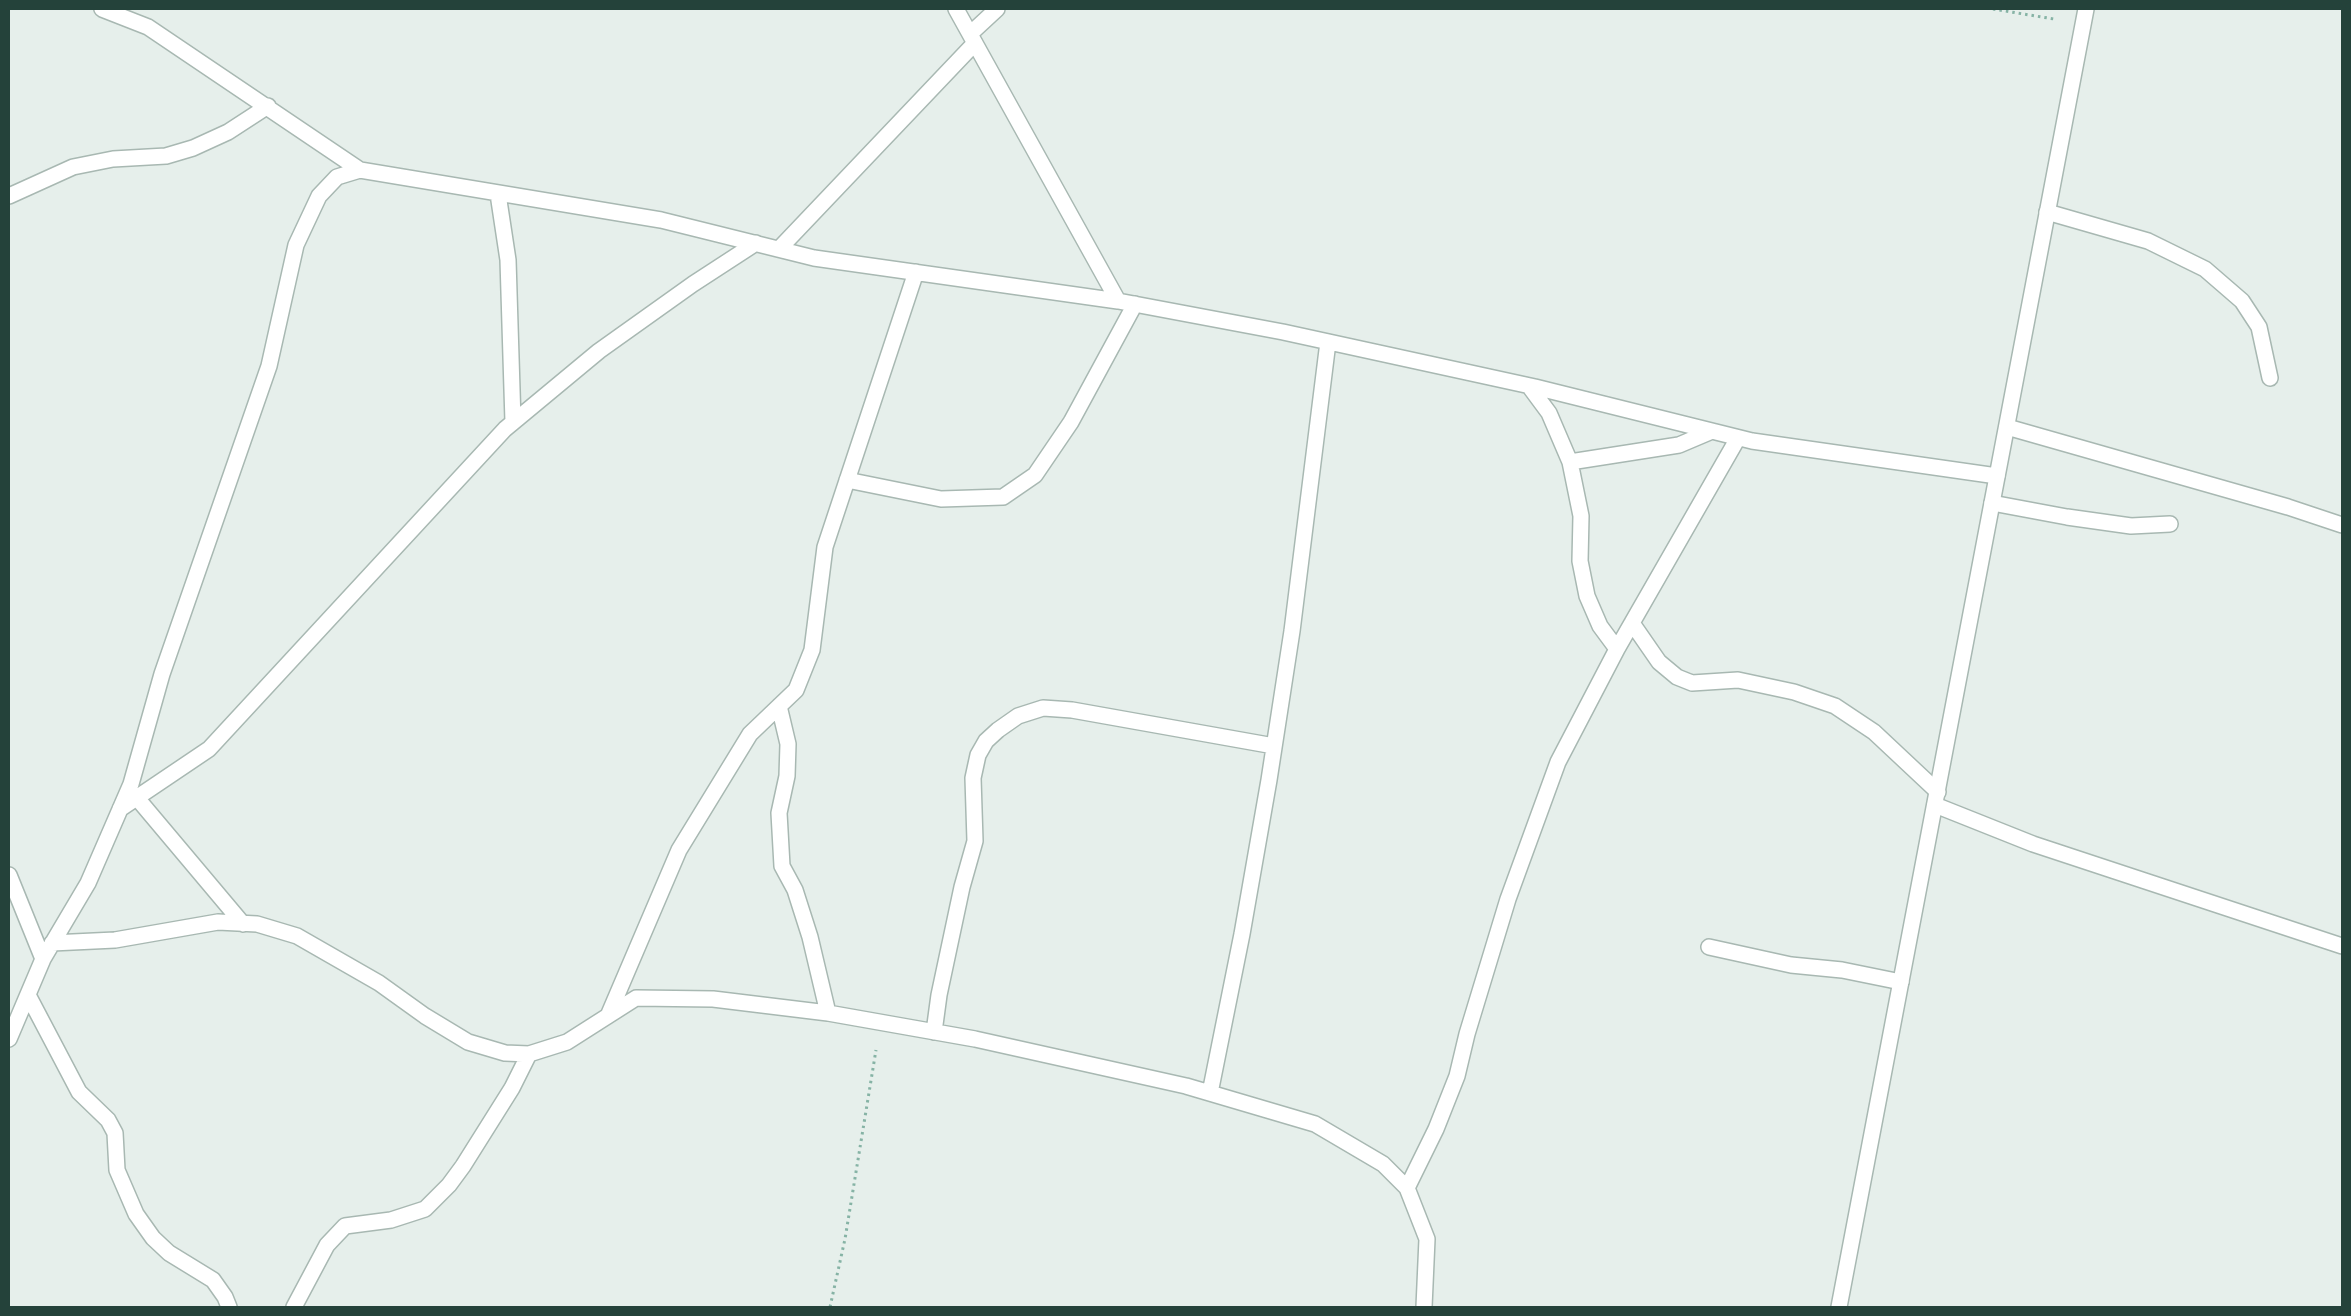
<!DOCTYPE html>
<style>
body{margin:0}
#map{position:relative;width:2351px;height:1316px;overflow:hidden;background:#e6efeb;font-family:"Alegreya Sans",sans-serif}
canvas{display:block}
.frame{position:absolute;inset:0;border:10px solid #24423a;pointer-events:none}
</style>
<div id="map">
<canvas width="2351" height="1316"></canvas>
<div class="frame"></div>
</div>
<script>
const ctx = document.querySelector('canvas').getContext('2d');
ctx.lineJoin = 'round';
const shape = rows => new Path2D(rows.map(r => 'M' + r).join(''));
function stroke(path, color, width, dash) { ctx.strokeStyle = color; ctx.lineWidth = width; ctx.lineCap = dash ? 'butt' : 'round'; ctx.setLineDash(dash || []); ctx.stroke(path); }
const minor = shape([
 [102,9,148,27,360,170],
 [956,9,1118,301],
 [970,34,997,9],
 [498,194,508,260,513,422],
 [9,196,73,167,113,159,166,156,193,148,228,132,268,106],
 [2047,212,2148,241,2205,269,2242,301,2259,327,2270,378],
 [779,249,975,43],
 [1529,386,1549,413,1570,462,1581,516,1580,561,1587,596,1600,626,1617,649],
 [2007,427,2288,507,2342,525],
 [1570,462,1679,445,1712,431],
 [847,480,941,499,1003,497,1035,475,1071,422,1135,304],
 [1992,503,2067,517,2131,526,2170,524],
 [1632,623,1659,662,1677,677,1692,683,1738,680,1794,692,1835,706,1874,732,1938,792],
 [779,706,788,744,787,776,779,813,782,866,795,890,810,937,828,1013],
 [137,798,243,924],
 [1935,805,2033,844,2342,946],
 [120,809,209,749,505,429,599,351,693,284,756,243],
 [9,875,43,959],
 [52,943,115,940,218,922,257,924,297,936,379,983,425,1016,468,1042,505,1053,529,1054,567,1042,636,998,713,999,828,1013,975,1039,1186,1086,1315,1124,1383,1164,1407,1188,1427,1239,1424,1307],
 [1709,947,1791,965,1842,970,1901,982],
 [28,995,79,1092,108,1120,115,1133,117,1170,136,1214,153,1238,169,1253,213,1280,225,1297,229,1307],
 [608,1016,679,850,750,734,796,690,812,650,825,547,916,272],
 [934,1032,939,995,962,887,975,841,973,778,978,755,986,741,998,730,1018,716,1043,708,1072,710,1274,746],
 [9,1039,43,959,88,883,131,784,162,674,269,366,296,245,319,196,337,177,360,170,661,220,814,258,1118,301,1283,332,1535,387,1752,441,1997,476],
 [1210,1093,1242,934,1269,780,1292,631,1328,342],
 [1407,1188,1436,1129,1457,1076,1467,1034,1508,899,1558,762,1617,649,1738,438],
 [294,1307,327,1245,345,1226,391,1220,425,1209,449,1185,463,1166,512,1088,529,1054]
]);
const tertiary = shape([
 [1839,1307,2086,9]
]);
stroke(minor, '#a8b8b2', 18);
stroke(tertiary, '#a8b8b2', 18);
stroke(shape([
 [1993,9,2054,19],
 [830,1307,845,1239,876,1050]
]), '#86b3a5', 3, [2.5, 4]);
stroke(minor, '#fff', 15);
stroke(tertiary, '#fff', 15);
</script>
